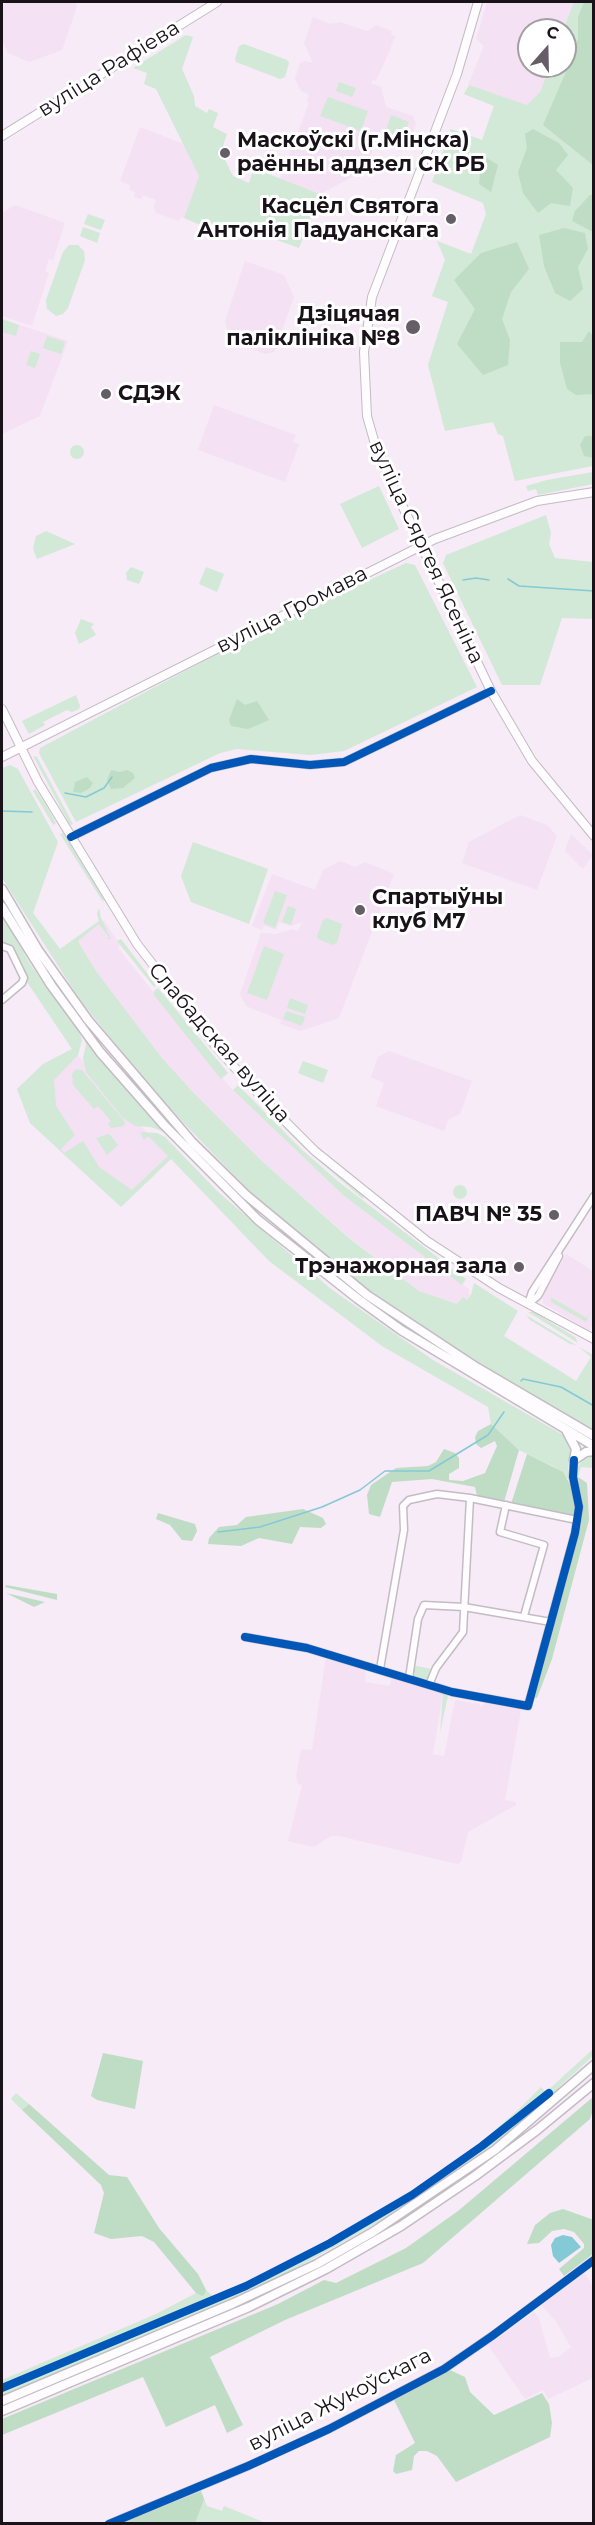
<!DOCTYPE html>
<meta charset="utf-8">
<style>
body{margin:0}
#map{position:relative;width:595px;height:2525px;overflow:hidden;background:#f6ebf6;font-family:Montserrat,sans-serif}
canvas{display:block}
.frame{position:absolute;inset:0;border:3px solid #191219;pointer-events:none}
.north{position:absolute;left:517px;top:18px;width:60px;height:60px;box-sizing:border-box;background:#fff;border:2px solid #a3a0a3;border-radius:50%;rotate:20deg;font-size:16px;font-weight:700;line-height:24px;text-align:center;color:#191219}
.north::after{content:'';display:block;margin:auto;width:21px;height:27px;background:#665e66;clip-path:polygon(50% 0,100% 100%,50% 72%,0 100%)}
</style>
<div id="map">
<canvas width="595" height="2525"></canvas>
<div class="frame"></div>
<div class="north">С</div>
</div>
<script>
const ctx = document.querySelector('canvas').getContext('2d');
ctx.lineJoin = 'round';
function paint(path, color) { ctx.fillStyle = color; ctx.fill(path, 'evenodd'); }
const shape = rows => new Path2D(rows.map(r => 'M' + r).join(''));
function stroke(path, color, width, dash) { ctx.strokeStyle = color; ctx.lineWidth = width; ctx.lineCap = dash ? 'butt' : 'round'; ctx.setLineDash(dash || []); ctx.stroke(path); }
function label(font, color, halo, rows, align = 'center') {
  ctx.font = font + ' Montserrat,sans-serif'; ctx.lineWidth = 6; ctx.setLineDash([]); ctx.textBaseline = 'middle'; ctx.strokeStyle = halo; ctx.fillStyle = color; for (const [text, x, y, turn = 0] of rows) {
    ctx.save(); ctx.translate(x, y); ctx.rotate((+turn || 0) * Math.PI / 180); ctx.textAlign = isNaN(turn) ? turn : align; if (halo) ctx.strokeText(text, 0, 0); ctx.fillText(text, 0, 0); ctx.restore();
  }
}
paint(shape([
 [5,2,75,2,77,7,62,50,29,62,8,53,2,40,2,9],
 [487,2,574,2,563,30,529,30,529,66,550,66,540,92,527,105,468,85,484,46,476,39],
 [313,17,330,24,340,22,367,31,376,25,392,31,391,35,395,36,389,52,376,81,373,80,371,83,381,87,386,107,413,116,416,124,407,148,400,151,380,144,373,149,365,170,320,194,280,179,309,103,307,101,309,94,301,91,295,79,300,63,305,61,313,63,304,43],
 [140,127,186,145,199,176,184,218,181,217,179,221,156,213,154,207,156,200,143,195,141,199,134,197,135,192,129,190,130,185,120,181],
 [15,205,65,223,53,260,49,259,45,271,49,273,32,326,2,316,2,213],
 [245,261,284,275,294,297,274,352,266,354,230,341,225,321],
 [2,319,68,341,40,416,2,434],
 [214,405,296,435,293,442,299,444,285,482,198,450],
 [520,815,547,825,557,836,537,890,462,863,469,842],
 [571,834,593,855,583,869,565,851],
 [340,861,355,867,365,862,394,874,339,1018,300,1031,280,1024,281,1020,246,1006,240,994,261,933,276,934,293,929,298,931,302,922,291,926,279,922,276,930,264,926,262,930,252,926,272,874,315,890,323,870],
 [104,920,120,945,118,948,229,1086,343,1195,470,1290,468,1293,471,1295,467,1300,463,1298,457,1304,419,1291,351,1239,265,1164,193,1092,162,1058,96,971,78,940],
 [72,1049,171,1159,121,1207,30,1123,17,1089,43,1064],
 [389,1051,472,1081,460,1114,448,1120,444,1131,376,1106,384,1083,371,1077,378,1057],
 [566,1254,593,1271,593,1324,589,1331,543,1303,543,1294],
 [326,1657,366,1669,365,1682,389,1686,393,1677,443,1694,433,1754,444,1756,455,1700,479,1704,481,1707,487,1701,519,1708,521,1710,505,1800,516,1802,516,1805,468,1832,461,1862,457,1864,339,1836,331,1836,314,1847,288,1841,302,1785,298,1784,296,1776,301,1749,312,1750],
 [585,2273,593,2287,593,2378,548,2399,543,2390,525,2399,488,2345,534,2312,539,2318,550,2358,559,2357,571,2347,555,2320,541,2305]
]), '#f5e1f4');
paint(shape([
 [574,2,593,2,593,466,515,481,503,436,498,434,493,422,445,431,428,365,448,302,432,296,445,260,437,241,471,254,486,214,483,203,432,182,451,129,482,140,494,106,464,94,469,85,527,105,540,92,550,66,565,66,563,30],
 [186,35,193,37,182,69,194,96,195,106,207,113,209,109,218,113,213,127,227,134,221,152,233,176,249,183,253,171,263,175,266,173,320,194,299,248,232,224,207,228,184,218,199,176,156,89,144,84,147,73,133,68],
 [244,44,287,60,289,63,285,77,280,79,236,62,235,59,239,46],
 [339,82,356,88,352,97,336,91],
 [328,97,368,111,361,131,320,116],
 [391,115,409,122,400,146,383,140],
 [88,214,105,220,101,230,84,224],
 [83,227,100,233,97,243,80,236],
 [69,245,78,245,84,251,85,260,68,308,63,314,56,316,47,309,46,300,63,252],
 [2,319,19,325,16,336,2,332],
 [47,336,65,342,61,354,43,348],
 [31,351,40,354,35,368,26,365],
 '70 452a7 7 0 1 1 14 0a7 7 0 1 1-14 0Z',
 [593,472,593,484,538,495,536,489,528,491,526,486,547,480],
 [379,486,399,529,362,548,340,504],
 [546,515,551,533,549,544,555,558,593,562,593,619,562,618,540,685,502,685,443,563,446,555],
 [46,531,75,544,37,559,33,549,36,536],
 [406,563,415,565,477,687,344,751,310,755,237,749,220,753,76,822,39,753,40,748,234,645,236,648,270,630,269,627],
 [131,567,144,572,139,584,127,580,126,573],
 [206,567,224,574,217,592,199,584],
 [81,619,94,624,91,627,96,635,79,644,75,633],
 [76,695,80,706,79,709,72,712,67,710,43,722,45,725,29,734,22,721],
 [33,756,37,757,73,824,70,825],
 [10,765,18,769,58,842,33,913,60,949,99,921,97,914,99,908,101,918,110,937,110,939,107,939,109,937,99,924,78,941,96,971,162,1058,193,1092,265,1164,350,1239,419,1291,457,1304,463,1297,467,1300,471,1295,474,1283,518,1311,504,1336,576,1381,591,1357,579,1347,593,1355,593,1431,502,1379,359,1284,289,1228,251,1193,152,1090,80,1000,2,878,2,768],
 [35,789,45,803,56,823,53,825,33,791],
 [63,833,104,898,103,902,60,834],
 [193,842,268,869,249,924,191,902,181,876],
 [275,891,287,895,275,928,263,923],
 [288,906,296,909,291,925,282,922],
 [2,914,30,964,79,1032,82,1040,78,1055,54,1080,56,1106,75,1135,61,1149,64,1153,83,1141,99,1167,132,1190,168,1156,148,1136,144,1140,140,1132,157,1133,165,1137,217,1191,331,1289,433,1360,565,1436,572,1444,568,1469,572,1488,568,1479,554,1467,519,1450,491,1424,488,1407,382,1346,269,1261,171,1159,121,1207,30,1123,17,1089,43,1064,72,1049,27,982,11,947,2,942],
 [326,918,342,924,337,943,333,945,318,939,317,936,323,920],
 [121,939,156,985,154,987,117,941],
 [264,946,284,954,267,1000,247,993],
 [161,986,165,987,234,1074,207,1044],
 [158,988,228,1073,221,1079,154,995,154,991],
 [290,998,308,1005,305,1014,287,1008],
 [286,1011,305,1017,302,1026,283,1019],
 [84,1036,127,1090,164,1132,151,1127,135,1126,123,1118,86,1072,83,1058,86,1045],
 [303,1061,328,1070,323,1083,298,1073],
 [76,1069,82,1070,125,1122,124,1126,111,1128,108,1124,111,1121,98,1106,94,1109,73,1085,72,1074],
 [238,1085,301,1149,340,1183,466,1279,462,1285,343,1195,233,1090],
 [277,1121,364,1195,363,1199,303,1147],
 [109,1134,118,1145,107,1155,96,1138],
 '453 1192a7 7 0 1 1 14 0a7 7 0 1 1-14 0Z',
 [552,1293,552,1298,587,1318,593,1307,586,1322,551,1302],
 [528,1312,534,1312,575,1337,578,1343],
 [526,1315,576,1345,570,1344,530,1320],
 [593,1455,593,1468,581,1467,578,1477,581,1516,576,1470,583,1459],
 [416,1666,432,1669,428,1683,411,1675],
 [431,1689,445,1693,448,1696,440,1732,443,1694],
 [593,2049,593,2056,558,2088,557,2093,487,2150,415,2202,289,2272,237,2297,2,2398,2,2380,156,2314,196,2293,205,2294,206,2290,214,2297,327,2243,364,2221,421,2187,463,2158,518,2110,541,2087,546,2092],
 [16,2093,29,2104,22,2110,11,2099],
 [201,2491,207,2506,222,2511,224,2506,266,2523,121,2524]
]), '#d1e9d6');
paint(shape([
 [584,2,593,2,593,165,543,125,569,65,578,39,578,17],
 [533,129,559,143,568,155,556,170,573,188,570,206,551,203,538,213,523,193,518,172,527,148,525,134],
 [487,158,498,165,491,192,479,184,481,163],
 [590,195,593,195,593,232,572,221,575,211],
 [564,228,585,233,588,249,578,267,583,289,570,301,555,293,544,266,539,235],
 [517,242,529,269,511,292,502,319,510,340,508,365,483,375,457,344,475,309,454,280,481,253],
 [589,331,593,336,593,394,576,395,567,389,560,363,560,342,582,342],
 [585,436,593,436,593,458,584,456,580,445],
 [237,699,245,705,257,701,269,720,248,729,231,726,229,720],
 [111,770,120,772,127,770,133,773,135,778,123,788,111,789,107,780],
 [87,777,93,783,90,788,81,793,73,792,75,782],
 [491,1424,519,1450,504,1502,477,1496,475,1487,432,1479,392,1482,380,1517,369,1514,367,1495,371,1485,396,1468,428,1466,436,1462,444,1449,455,1453,459,1458,459,1468,449,1474,449,1480,463,1481,485,1473,497,1446,495,1441,481,1448,476,1444,475,1437,478,1431],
 [527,1454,563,1472,572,1488,576,1513,569,1516,511,1504],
 [578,1477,587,1483,589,1520,552,1659,537,1698,534,1697,581,1516],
 [303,1509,323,1518,326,1524,321,1528,300,1527,292,1544,259,1538,241,1546,208,1544,209,1538,219,1527,237,1525,246,1517],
 [158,1513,195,1524,197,1531,192,1541,182,1540,170,1525,156,1519],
 [6,1585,57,1594,57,1600,5,1587],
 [6,1593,45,1602,34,1607],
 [103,2053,143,2061,135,2109,97,2100,91,2096],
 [593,2097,593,2110,590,2119,423,2263,285,2320,210,2357,243,2425,227,2433,215,2405,166,2427,143,2377,2,2435,2,2419,278,2304,324,2280,336,2283,406,2248,458,2211],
 [29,2104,109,2175,127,2177,159,2228,198,2274,206,2290,205,2294,202,2296,196,2293,154,2242,142,2236,111,2239,94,2233,104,2193,101,2185,22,2110],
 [563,2209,594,2220,593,2254,564,2276,559,2269,584,2248,584,2244,574,2232,564,2229,552,2231,539,2243,527,2244,535,2225,550,2213],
 [450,2370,465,2377,470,2392,494,2415,542,2393,549,2404,552,2423,550,2437,456,2482,437,2456,427,2451,419,2451,414,2456,412,2470,396,2474,393,2471,396,2455,415,2443,394,2400],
 [201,2491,204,2499,195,2523,122,2523]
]), '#bfddc5');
paint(shape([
 [563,2235,572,2237,581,2247,559,2263,553,2256,551,2245,555,2238]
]), '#84c9d6');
stroke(shape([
 [508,579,519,586,594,591],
 [463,580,476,578,489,580],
 [65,793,86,797,104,788,112,777],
 [2,811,32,812],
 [521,1381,523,1379,561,1387,594,1406],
 [218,1532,260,1527,322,1507,360,1490,385,1471,429,1471,488,1435,504,1412]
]), '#84c9d6', 1.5);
const minor = shape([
 [71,837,211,768,251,759,310,765,344,762,491,691],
 [2,946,10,949,24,978,22,983,2,1000],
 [528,1304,532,1292,594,1196],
 [528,1304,538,1296,559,1256],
 [470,1498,577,1520],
 [506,1505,500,1532,544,1545,524,1616],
 [245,1637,307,1648,452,1692,528,1706,575,1533,579,1507,573,1477,574,1460],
 [380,1669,404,1530,403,1506,409,1500,437,1494,470,1498,463,1632,436,1668,429,1685],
 [409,1678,418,1619,424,1605,464,1607,551,1622],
 [109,2524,248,2466,329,2429,444,2369,492,2336,594,2260]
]);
const major = shape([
 [478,2,457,74,372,297,364,352,367,416,375,444,391,482,491,691,532,761,594,836],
 [2,136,217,2],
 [2,709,38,782,137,944,219,1050,264,1100,315,1151,427,1241,499,1288,594,1339],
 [2,757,435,539,537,501,594,492]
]);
const highway = shape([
 [2,889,38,950,88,1020,192,1142,246,1195,367,1295,476,1367,594,1436],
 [2,907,51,985,100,1052,164,1125,258,1220,358,1299,401,1330,594,1446],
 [567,1432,576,1449,574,1460],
 [574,1460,586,1452,594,1451],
 [2,2401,234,2303,317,2264,373,2232,495,2150,594,2065],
 [2,2411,249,2307,326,2269,401,2226,475,2176,537,2130,594,2083]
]);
stroke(minor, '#c4bcc4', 9);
stroke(major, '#c4bcc4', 10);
stroke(highway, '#c4bcc4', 11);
stroke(minor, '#fefcfe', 6);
stroke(major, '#fefcfe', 8);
stroke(highway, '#fefcfe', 8);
stroke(shape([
 [71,837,211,768,251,759,310,765,344,762,491,691],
 [245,1637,307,1648,452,1692,528,1706,575,1533,579,1507,573,1477,574,1460],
 [2,2388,246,2286,330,2243,412,2195,482,2146,549,2093],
 [109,2524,248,2466,329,2429,444,2369,492,2336,594,2260]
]), '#0057b8', 8);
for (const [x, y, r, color] of [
 [225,153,6,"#665e66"],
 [451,219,6,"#665e66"],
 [413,327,8,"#665e66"],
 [106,394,6,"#665e66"],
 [360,910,6,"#665e66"],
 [554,1215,6,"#665e66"],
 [519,1267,6,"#665e66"]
]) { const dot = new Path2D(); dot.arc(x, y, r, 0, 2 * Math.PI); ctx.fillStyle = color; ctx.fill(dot); stroke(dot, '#fff', 2); }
label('21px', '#191219', '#fff', [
 ["вуліца Рафіева",109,69,-32],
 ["вуліца Сяргея Ясеніна",426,552,65],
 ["вуліца Громава",292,610,-27],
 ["Слабадская вуліца",219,1043,49],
 ["вуліца Жукоўскага",340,2400,-27]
]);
label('bold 21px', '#191219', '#fff', [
 ["Маскоўскі (г.Мінска)",237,141,"left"],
 ["раённы аддзел СК РБ",237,165,"left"],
 ["Касцёл Святога",439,207],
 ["Антонія Падуанскага",439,231],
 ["Дзіцячая",400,315],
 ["паліклініка №8",400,339],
 ["СДЭК",118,394,"left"],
 ["Спартыўны",372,898,"left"],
 ["клуб М7",372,922,"left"],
 ["ПАВЧ № 35",542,1215],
 ["Трэнажорная зала",507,1267]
], 'right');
</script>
